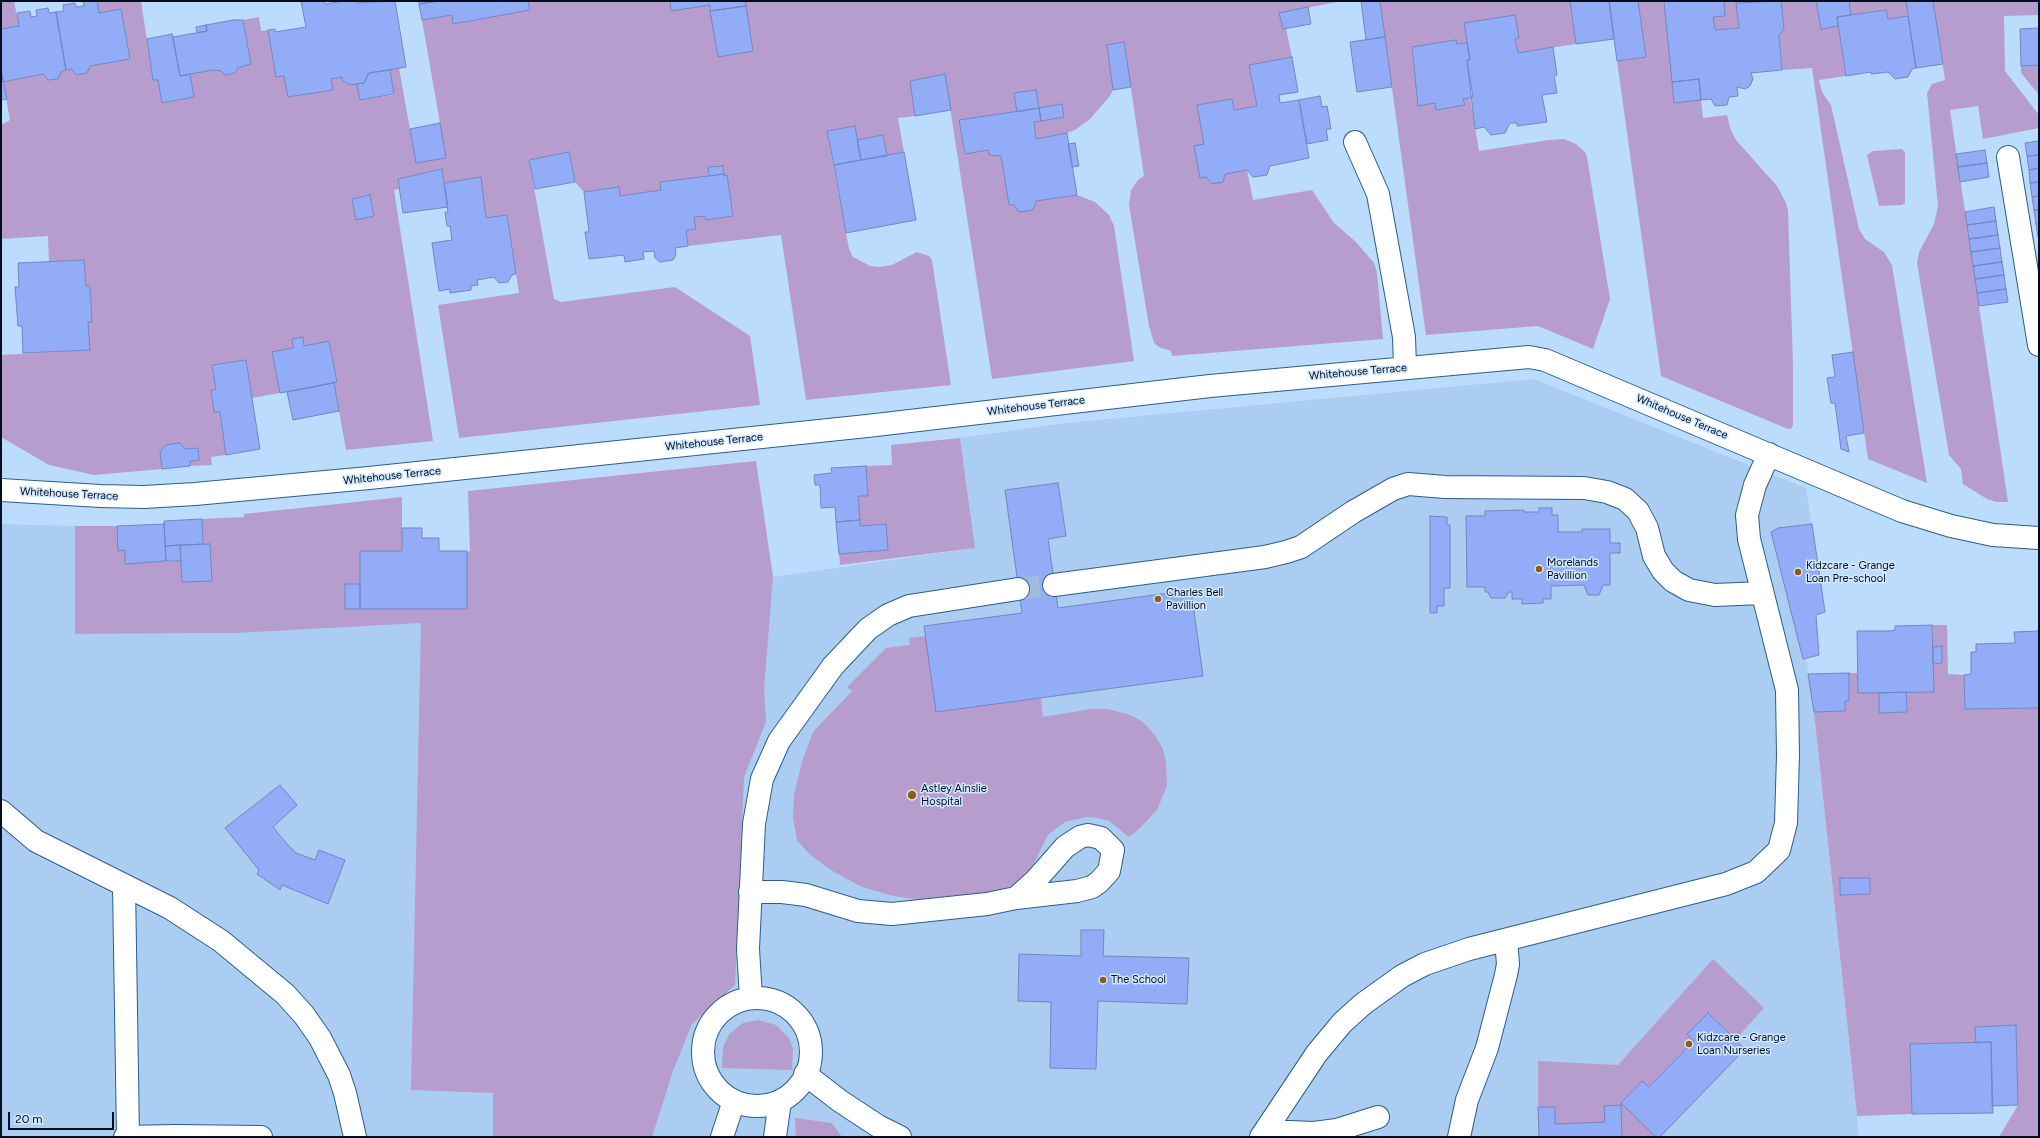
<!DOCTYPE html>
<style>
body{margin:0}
#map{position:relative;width:2040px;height:1138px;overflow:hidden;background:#bcdcfd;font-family:Figtree,sans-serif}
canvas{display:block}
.frame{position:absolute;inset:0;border:2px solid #000e21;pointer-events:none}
.scale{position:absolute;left:8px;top:1112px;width:106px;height:18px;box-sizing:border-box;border:2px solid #000e21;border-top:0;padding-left:5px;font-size:12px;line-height:14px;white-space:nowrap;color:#000e21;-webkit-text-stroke:3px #d3e8fe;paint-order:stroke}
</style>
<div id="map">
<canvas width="2040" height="1138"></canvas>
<div class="frame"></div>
<div class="scale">20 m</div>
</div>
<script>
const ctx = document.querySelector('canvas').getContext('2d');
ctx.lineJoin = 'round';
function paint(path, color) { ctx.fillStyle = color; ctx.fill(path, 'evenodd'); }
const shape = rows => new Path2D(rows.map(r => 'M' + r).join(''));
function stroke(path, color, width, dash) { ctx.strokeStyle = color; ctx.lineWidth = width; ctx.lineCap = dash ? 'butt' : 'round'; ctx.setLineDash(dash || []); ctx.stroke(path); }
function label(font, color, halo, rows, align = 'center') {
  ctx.font = font + ' Figtree,sans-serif'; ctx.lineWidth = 3; ctx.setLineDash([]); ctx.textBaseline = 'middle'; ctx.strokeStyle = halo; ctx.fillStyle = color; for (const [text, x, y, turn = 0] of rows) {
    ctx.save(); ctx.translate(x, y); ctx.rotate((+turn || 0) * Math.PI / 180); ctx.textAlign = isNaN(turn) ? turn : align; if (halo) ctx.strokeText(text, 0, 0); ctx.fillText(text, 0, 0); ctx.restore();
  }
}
paint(shape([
 [1534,379,1806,488,1825,612,1816,615,1819,655,1806,658,1814,712,1859,1137,1,1137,1,524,75,526,75,634,238,633,473,620,756,461,773,577,975,548,960,438,1066,423]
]), '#abcdf1');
paint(shape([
 [1,1,14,1,19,26,1,29],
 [97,1,141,1,153,80,158,80,162,103,194,97,190,74,213,70,221,71,225,75,235,73,238,68,251,64,243,20,259,17,261,31,268,30,276,77,284,76,288,97,332,90,331,79,342,77,342,80,350,85,357,84,360,100,394,95,390,70,399,68,416,163,446,158,422,20,452,15,454,24,530,10,528,1,670,1,671,11,710,5,718,57,753,51,745,1,1342,1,1280,13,1283,29,1286,29,1292,57,1249,65,1257,106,1234,110,1232,99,1197,105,1204,144,1207,179,1212,184,1222,182,1225,174,1247,170,1253,200,1312,190,1334,223,1356,242,1374,263,1377,272,1383,339,1172,356,1171,351,1159,347,1154,343,1149,326,1129,205,1131,190,1138,180,1144,176,1124,42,1107,45,1113,90,1110,96,1090,119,1075,130,1067,133,1036,139,1034,122,1064,117,1062,104,1039,108,1035,90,1014,93,1017,112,959,121,965,154,988,150,989,155,1001,156,1009,205,1014,205,1019,212,1033,210,1036,201,1077,195,1095,202,1109,215,1114,226,1134,361,992,379,945,75,910,81,915,116,898,118,904,152,887,156,883,135,857,140,855,126,827,131,849,249,853,257,870,266,878,267,892,265,917,252,929,256,932,260,951,385,806,400,781,235,688,246,686,230,696,229,694,217,705,216,706,220,733,216,727,175,724,176,723,166,708,167,708,176,660,182,661,190,620,196,618,187,584,192,575,182,569,152,529,160,554,299,561,302,675,287,750,336,760,405,459,438,438,305,519,293,507,215,486,218,480,178,444,183,442,169,398,179,399,189,394,190,433,441,346,450,334,383,337,382,329,341,304,346,303,337,292,339,293,348,272,352,280,393,252,398,246,360,212,365,216,389,211,390,214,412,220,412,226,455,211,457,212,465,190,466,190,461,199,460,198,448,186,449,179,443,166,445,160,452,162,469,94,475,49,465,1,437,1,355,89,350,88,322,92,321,90,287,86,286,84,260,49,262,48,236,1,239,1,125,10,120,3,82,43,74,48,80,58,79,61,72,72,69,77,75,87,73,90,66,130,59,121,9,99,13],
 [370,195,374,216,356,220,352,199],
 [1380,1,1570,1,1576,44,1518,53,1515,39,1519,38,1457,44,1456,40,1412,48,1418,105,1435,103,1437,110,1464,105,1463,99,1470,97,1479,151,1549,140,1564,139,1576,144,1585,152,1587,157,1610,299,1593,349,1538,326,1426,335],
 [1638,1,1664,1,1674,103,1701,100,1703,118,1727,115,1730,128,1736,140,1777,186,1786,203,1788,210,1793,365,1793,425,1791,429,1788,429,1661,376,1617,61,1646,57],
 [1724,1,1743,1,1736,3,1739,28,1715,30,1713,17,1725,16],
 [1781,1,1816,1,1821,29,1838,26,1846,76,1819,80,1822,92,1831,105,1859,229,1865,239,1884,252,1892,265,1927,483,1868,459,1812,68,1782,70,1779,36,1784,29],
 [1849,1,1906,1,1908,16,1888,19,1886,10,1851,15],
 [1933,1,2039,1,2039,15,2004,16,2005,71,2039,115,2039,128,1983,139,1978,106,1950,110,2008,502,1997,502,1987,499,1963,484,1961,469,1949,455,1917,263,1919,252,1934,224,1938,206,1927,93,1932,84,1945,80],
 [2039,65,2039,95,2021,73,2021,66],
 [1902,149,1905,152,1905,203,1902,205,1879,206,1867,155,1873,151],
 [960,438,975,548,840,565,839,554,888,550,886,524,860,526,858,496,868,496,866,466,892,465,891,445],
 [756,461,773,577,764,688,766,722,744,777,735,985,692,1024,673,1071,652,1137,493,1137,493,1093,411,1090,421,623,238,633,75,634,75,526,117,526,125,550,126,563,181,561,212,580,210,544,203,544,202,519,244,517,244,514,402,497,402,551,360,551,360,584,345,584,345,609,470,551,468,491],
 [1932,625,1947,625,1948,674,1964,675,1965,709,2039,708,2039,1137,1999,1137,2018,1105,2016,1025,1976,1027,1976,1043,1911,1044,1912,1114,1857,1116,1814,712,1845,711,1845,701,1849,701,1849,673,1858,673,1858,693,1879,693,1879,713,1907,712,1906,692,1933,692,1933,664,1942,663,1942,647,1933,647],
 [1840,878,1870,878,1870,894,1841,895],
 [926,636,936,712,1041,698,1043,717,1091,709,1108,709,1130,715,1143,722,1154,734,1162,747,1166,761,1167,785,1157,810,1140,828,1129,837,1109,821,1098,818,1087,817,1065,822,1048,835,1033,865,1021,880,1016,884,989,895,920,900,889,895,862,887,834,872,809,854,797,840,793,818,794,795,802,762,813,732,852,691,847,687,886,648,910,645,909,638],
 [1713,959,1764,1008,1735,1040,1707,1013,1688,1034,1694,1041,1649,1087,1642,1081,1621,1103,1656,1137,1622,1137,1621,1105,1605,1106,1605,1122,1555,1124,1555,1107,1538,1107,1538,1061,1618,1065],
 [758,1020,776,1025,789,1038,793,1049,792,1070,722,1068,723,1047,730,1033,743,1023],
 [795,1118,832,1123,842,1137,796,1137]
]), '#b79dcd');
const building = shape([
 [83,1,97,1,99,13,121,9,130,59,90,66,87,73,76,75,72,69,66,70,56,12,64,11,63,5,75,3,76,7,84,6,83,1],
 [301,1,324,1,325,4,344,1,356,1,356,3,395,1,406,67,369,73,364,83,350,85,342,80,342,77,331,79,333,90,288,97,284,76,276,77,268,30,275,29,275,32,306,27,301,1],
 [419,1,439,1,419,4,419,1],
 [439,1,528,1,530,10,453,24,452,15,422,20,419,4,439,1],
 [670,1,745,1,746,6,710,11,710,5,671,11,670,1],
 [1361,1,1380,1,1385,37,1366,40,1361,1],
 [1570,1,1609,1,1614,39,1576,44,1570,1],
 [1609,1,1638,1,1646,57,1617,61,1609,1],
 [1664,1,1724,1,1725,16,1713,17,1715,30,1739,28,1736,3,1781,1,1784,29,1779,36,1782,70,1751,73,1753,79,1750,86,1745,89,1737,87,1738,96,1729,97,1727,105,1715,106,1711,99,1701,100,1699,79,1672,82,1664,1],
 [1816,1,1849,1,1851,15,1837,17,1838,26,1821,29,1816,1],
 [1906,1,1933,1,1943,64,1916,68,1906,1],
 [746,6,753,51,718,57,710,11,746,6],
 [1308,7,1311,24,1283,29,1279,13,1308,7],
 [48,8,49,13,56,12,66,70,61,72,58,79,48,80,43,74,3,82,1,66,1,29,19,26,17,13,30,11,31,17,37,16,36,10,48,8],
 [1886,10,1888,19,1908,16,1916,68,1912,69,1908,77,1895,79,1888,72,1871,74,1871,72,1846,76,1837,17,1886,10],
 [1515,15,1519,38,1515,39,1518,53,1553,47,1557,75,1554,76,1557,93,1542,95,1547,122,1517,126,1517,123,1510,123,1505,133,1491,135,1484,127,1475,129,1467,60,1470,60,1464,23,1515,15],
 [233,20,243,20,251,64,238,68,235,73,225,75,221,71,213,70,180,76,173,37,207,31,206,25,233,20],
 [206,25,207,31,197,33,196,27,206,25],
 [2039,28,2039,65,2021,66,2020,29,2039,28],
 [172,34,180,76,190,74,194,97,162,103,158,80,153,80,147,39,172,34],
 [1385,37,1392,87,1357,92,1350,42,1385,37],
 [1456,40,1457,44,1467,43,1470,60,1467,60,1473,97,1463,99,1465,105,1436,110,1435,103,1418,106,1412,47,1456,40],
 [1124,42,1131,87,1113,90,1107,45,1124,42],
 [1292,57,1298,92,1279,95,1280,103,1299,100,1309,158,1270,166,1267,175,1253,177,1247,170,1225,174,1223,182,1212,184,1206,177,1200,178,1194,146,1204,144,1197,105,1232,99,1234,110,1257,106,1249,65,1292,57],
 [390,70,394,94,360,100,357,84,364,83,369,73,390,70],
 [1,71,7,99,1,100,1,71],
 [945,74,951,110,915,116,910,81,945,74],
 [1699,79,1701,100,1674,103,1672,82,1699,79],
 [1036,90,1039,108,1017,112,1014,93,1036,90],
 [1320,96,1322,107,1327,106,1331,129,1326,129,1328,140,1307,144,1299,100,1320,96],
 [1062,104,1064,117,1041,121,1039,108,1062,104],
 [1039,108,1041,121,1034,122,1036,139,1067,133,1077,195,1036,201,1033,210,1019,212,1014,205,1009,205,1001,156,989,155,988,150,965,154,959,120,1039,108],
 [440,123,446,158,416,163,410,129,440,123],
 [855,126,861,160,834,165,827,131,855,126],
 [883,135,887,156,861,160,857,140,883,135],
 [2039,141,2039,155,2027,156,2025,143,2039,141],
 [1075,143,1079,166,1072,167,1068,144,1075,143],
 [1985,150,1987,163,1958,167,1956,154,1985,150],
 [569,152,575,182,535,189,529,160,569,152],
 [904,152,916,220,846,233,834,165,904,152],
 [2039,155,2039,168,2029,170,2027,156,2039,155],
 [1987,163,1989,177,1960,182,1958,167,1987,163],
 [723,166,724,174,709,176,708,167,723,166],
 [2039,168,2039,182,2030,183,2029,170,2039,168],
 [442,169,448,207,403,213,398,179,442,169],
 [724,174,724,176,727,175,733,216,706,220,705,216,694,217,696,229,686,230,688,246,675,248,676,255,673,260,660,262,655,258,654,251,643,252,644,259,625,262,624,255,589,259,585,232,589,232,584,192,619,187,620,196,661,190,660,182,724,174],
 [481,177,486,218,507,215,516,274,512,275,508,282,499,283,494,277,477,280,478,285,471,286,471,290,450,293,450,289,439,291,432,243,452,240,450,226,447,226,445,212,448,212,444,183,481,177],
 [2039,182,2039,196,2032,197,2030,183,2039,182],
 [370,195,374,216,356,220,352,199,370,195],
 [2039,196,2039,210,2034,210,2032,197,2039,196],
 [1994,207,1996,221,1967,225,1965,212,1994,207],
 [2034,210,2039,210,2039,224,2036,224,2034,210],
 [1996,221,1998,235,1969,239,1967,225,1996,221],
 [2036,224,2039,224,2039,237,2038,237,2036,224],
 [1998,235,2000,248,1971,252,1969,239,1998,235],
 [2000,248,2002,262,1973,266,1971,252,2000,248],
 [84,260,86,286,90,286,92,322,88,322,90,350,23,353,22,326,18,326,15,287,19,287,18,263,84,260],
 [2002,262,2004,275,1975,279,1973,266,2002,262],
 [2004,275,2006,289,1977,293,1975,279,2004,275],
 [2006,289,2008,302,1979,306,1977,293,2006,289],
 [303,337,304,346,329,341,337,382,280,393,272,352,293,348,292,339,303,337],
 [1853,352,1864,433,1846,436,1849,452,1841,449,1835,403,1831,403,1827,378,1835,377,1832,355,1853,352],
 [246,360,260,449,226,455,220,412,214,412,211,390,216,389,212,365,246,360],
 [334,383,339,411,293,420,287,392,334,383],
 [179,443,186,449,198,448,199,460,190,461,190,466,162,469,160,452,166,445,179,443],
 [866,466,868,496,858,496,860,520,836,522,835,507,821,508,820,485,815,485,814,475,832,473,831,468,866,466],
 [1058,483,1066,536,1048,539,1058,608,1191,590,1203,676,936,712,924,626,1022,613,1005,490,1058,483],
 [1539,508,1552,508,1552,515,1558,515,1558,532,1582,532,1582,529,1610,529,1610,543,1620,543,1620,553,1610,553,1610,585,1603,585,1599,595,1588,595,1584,585,1551,586,1551,599,1543,599,1543,603,1522,604,1522,599,1512,599,1512,592,1509,592,1505,598,1491,598,1488,592,1485,592,1485,587,1467,587,1466,516,1485,516,1485,511,1524,510,1524,512,1539,512,1539,508],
 [1430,516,1447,517,1447,525,1450,525,1450,588,1444,588,1444,606,1437,606,1437,613,1430,613,1430,516],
 [202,519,203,544,165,546,164,521,202,519],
 [860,520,860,526,886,524,888,550,839,554,836,522,860,520],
 [164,524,166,561,125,564,125,550,118,551,117,526,164,524],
 [1812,524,1825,612,1816,615,1819,655,1803,659,1771,532,1778,528,1812,524],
 [402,528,422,528,422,538,439,538,439,551,467,551,467,609,360,609,360,551,402,551,402,528],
 [210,544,212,581,182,582,180,545,210,544],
 [180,545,181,561,166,561,165,546,180,545],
 [345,584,360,584,360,609,345,609,345,584],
 [1932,625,1934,692,1858,693,1857,631,1889,631,1895,630,1895,626,1932,625],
 [2039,631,2039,708,1965,709,1964,675,1971,674,1971,652,1976,652,1976,644,2015,643,2014,632,2039,631],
 [1942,646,1942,663,1933,664,1933,647,1942,646],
 [1849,673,1849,701,1845,701,1845,711,1814,712,1808,674,1849,673],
 [1906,692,1907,712,1879,713,1879,693,1906,692],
 [280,785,297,805,273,827,287,844,296,853,315,860,319,850,345,860,328,904,282,885,280,890,257,874,259,870,225,828,280,785],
 [1840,878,1870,878,1870,894,1840,895,1840,878],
 [1081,930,1104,930,1103,956,1189,958,1187,1004,1098,1001,1096,1069,1050,1068,1051,1002,1018,1001,1019,954,1081,956,1081,930],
 [1708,1013,1745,1049,1660,1137,1656,1137,1621,1103,1642,1081,1649,1087,1694,1041,1687,1034,1708,1013],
 [2016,1025,2018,1105,1992,1106,1991,1042,1976,1043,1975,1027,2016,1025],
 [1991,1042,1993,1113,1912,1114,1910,1044,1991,1042],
 [1621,1105,1622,1137,1539,1137,1538,1107,1555,1107,1555,1124,1605,1122,1604,1106,1621,1105]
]);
paint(building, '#92acf7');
stroke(building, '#7186c2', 1);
stroke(shape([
 [1018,589,1054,585]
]), '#a0bddc', 22, [22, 11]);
const minor = shape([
 [1355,142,1378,194,1404,337,1405,367],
 [2008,157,2039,345],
 [1,490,100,496,144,497,195,494,369,478,867,426,1210,386,1529,357,1545,360,1902,511,1951,526,1993,535,2039,538],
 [1054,585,1265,557,1286,552,1301,547,1353,512,1393,489,1408,484,1445,487,1584,488,1607,492,1625,499,1638,511,1647,528,1654,556,1663,571,1673,581,1689,590,1715,595,1762,593],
 [1,811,36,841,170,908,221,941,285,994,304,1015,320,1038,339,1075,345,1093,355,1137],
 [124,885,128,1137],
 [750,892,782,892,806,895,858,911,892,914,987,904,1016,898,1035,881,1065,847,1080,837,1088,835,1101,838,1113,850,1109,871,1099,882,1092,887,1077,891,1016,898],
 [751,998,748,949,754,824,762,779,779,741,833,666,868,629,888,615,909,606,1018,589],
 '703 1052a54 54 0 1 1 108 0a54 54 0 1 1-108 0Z',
 [805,1074,840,1101,878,1126,900,1137],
 [1265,1131,1314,1133,1337,1130,1378,1117],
 [125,1137,176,1136,261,1137],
 [722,1137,734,1101],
 [775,1137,780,1101],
 [1261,1137,1317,1053,1342,1023,1363,1004,1402,976,1425,964,1469,949,1726,884,1756,872,1779,850,1786,823,1788,755,1787,690,1749,539,1747,515,1755,485,1769,454],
 [1459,1137,1467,1100,1487,1048,1506,975,1508,964,1506,940]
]);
stroke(minor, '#2b5e8d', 24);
stroke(minor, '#fff', 22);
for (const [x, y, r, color] of [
 [1539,569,4,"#905b0e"],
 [1798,572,4,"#905b0e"],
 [1158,599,4,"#905b0e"],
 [912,795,5,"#905b0e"],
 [1103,980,4,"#905b0e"],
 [1689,1044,4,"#905b0e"]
]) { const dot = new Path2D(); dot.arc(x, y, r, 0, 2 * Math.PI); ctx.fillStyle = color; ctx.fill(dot); stroke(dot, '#d3e8fe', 1.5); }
label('11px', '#000e21', '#d3e8fe', [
 ["Whitehouse Terrace",1358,372,-5],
 ["Whitehouse Terrace",1036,406,-7],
 ["Whitehouse Terrace",1682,417,23],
 ["Whitehouse Terrace",714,442,-6],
 ["Whitehouse Terrace",392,476,-6],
 ["Whitehouse Terrace",69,494,3]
]);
label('11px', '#000e21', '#d3e8fe', [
 ["Morelands",1547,563],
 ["Pavillion",1547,576],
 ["Kidzcare - Grange",1806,566],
 ["Loan Pre-school",1806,579],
 ["Charles Bell",1166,593],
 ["Pavillion",1166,606],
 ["Astley Ainslie",921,789],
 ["Hospital",921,802],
 ["The School",1111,980],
 ["Kidzcare - Grange",1697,1038],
 ["Loan Nurseries",1697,1051]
], 'left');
</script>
